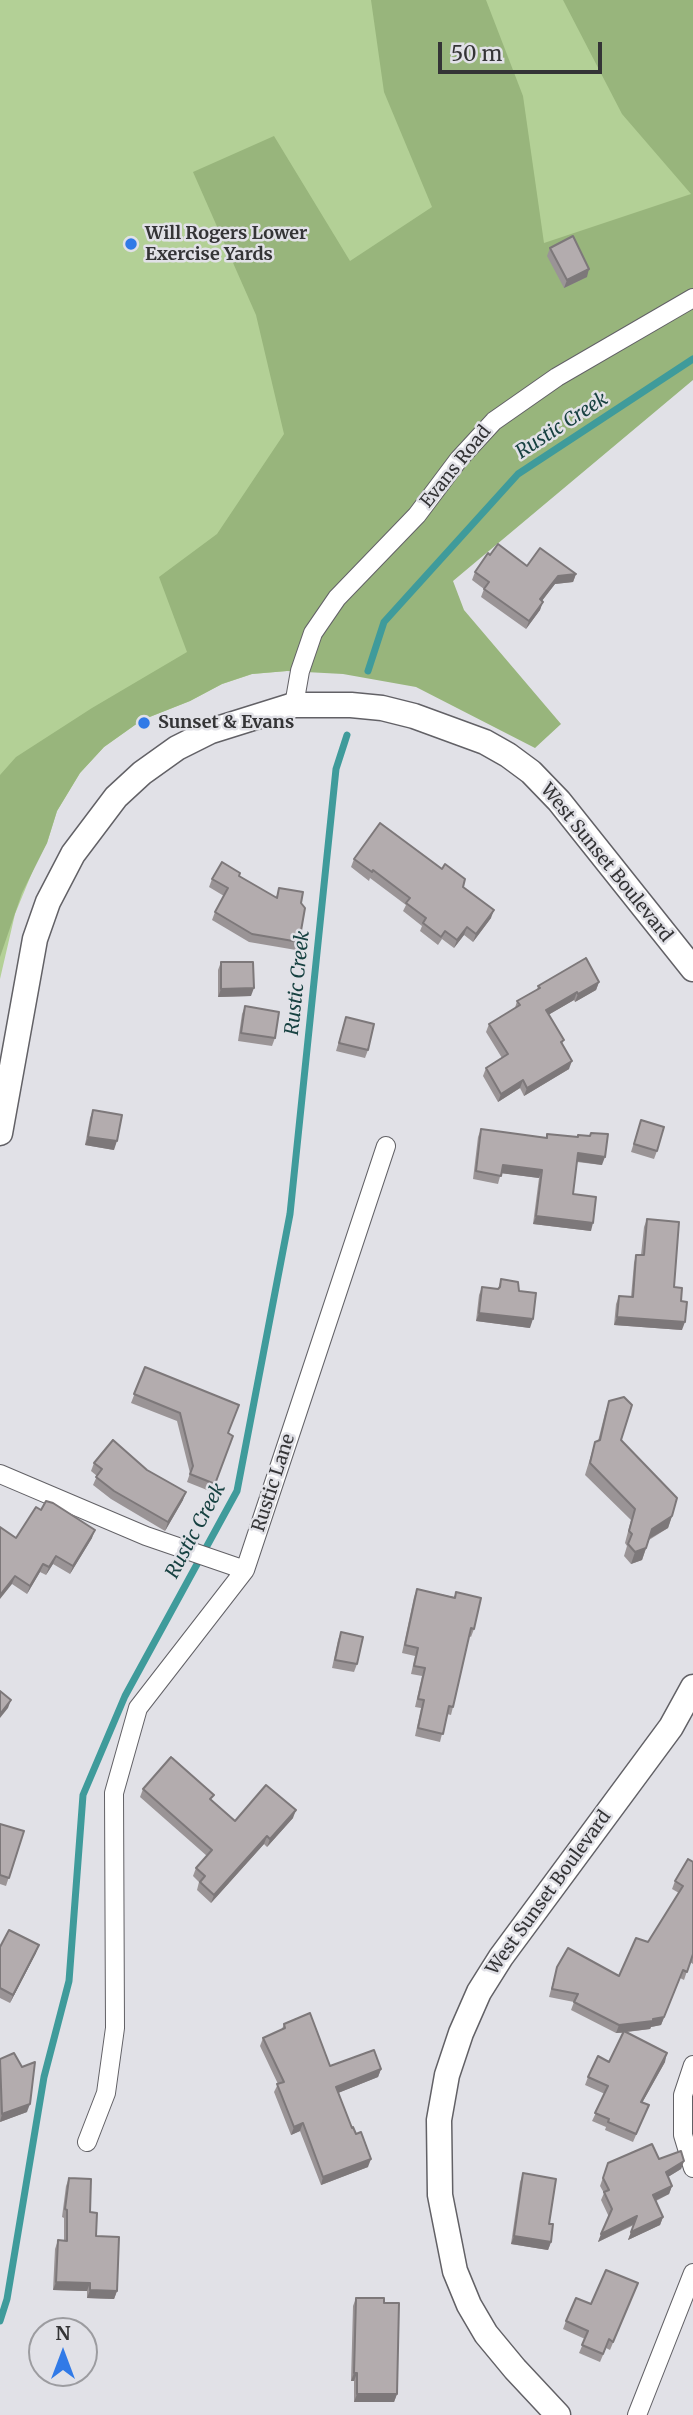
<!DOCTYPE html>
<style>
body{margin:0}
#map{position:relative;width:693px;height:2415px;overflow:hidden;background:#e1e1e7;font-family:Merriweather,serif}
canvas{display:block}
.north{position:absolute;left:28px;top:2317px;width:70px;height:70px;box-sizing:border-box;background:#e1e1e7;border:2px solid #9c9ca0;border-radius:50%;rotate:0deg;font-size:19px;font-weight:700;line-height:28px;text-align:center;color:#343436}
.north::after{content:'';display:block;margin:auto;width:24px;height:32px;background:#317ae7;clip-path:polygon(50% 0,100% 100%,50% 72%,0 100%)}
.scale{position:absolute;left:438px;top:42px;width:164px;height:32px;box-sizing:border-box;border:4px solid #343436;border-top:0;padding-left:9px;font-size:21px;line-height:24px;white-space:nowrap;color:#343436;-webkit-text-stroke:5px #e1e1e7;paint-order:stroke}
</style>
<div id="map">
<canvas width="693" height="2415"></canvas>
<div class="north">N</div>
<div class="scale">50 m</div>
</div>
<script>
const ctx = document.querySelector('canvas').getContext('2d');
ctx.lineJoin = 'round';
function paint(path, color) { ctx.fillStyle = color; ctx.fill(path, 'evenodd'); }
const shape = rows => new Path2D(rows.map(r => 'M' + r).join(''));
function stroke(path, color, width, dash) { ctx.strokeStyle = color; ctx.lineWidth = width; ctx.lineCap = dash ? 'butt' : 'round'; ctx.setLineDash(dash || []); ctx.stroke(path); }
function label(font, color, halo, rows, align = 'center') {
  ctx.font = font + ' Merriweather,serif'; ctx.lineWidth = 5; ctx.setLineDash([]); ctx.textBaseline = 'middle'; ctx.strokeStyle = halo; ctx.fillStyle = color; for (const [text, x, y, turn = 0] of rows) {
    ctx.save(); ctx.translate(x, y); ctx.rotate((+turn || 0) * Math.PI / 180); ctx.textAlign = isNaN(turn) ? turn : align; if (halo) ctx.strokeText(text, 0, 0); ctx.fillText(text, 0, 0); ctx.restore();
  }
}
paint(shape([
 [0,0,693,0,693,270,287,671,252,674,222,684,190,701,142,720,104,747,80,773,57,811,47,843,36,863,15,914,0,979]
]), '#b3d096');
paint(shape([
 [371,0,486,0,523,96,544,243,691,194,622,114,563,0,693,0,693,380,453,581,464,610,561,724,535,748,416,687,343,674,287,671,252,674,222,684,190,701,142,720,104,747,80,773,57,811,47,843,22,893,0,957,0,775,16,757,92,708,187,652,159,577,217,534,284,434,256,315,193,172,274,136,350,261,432,207,384,92]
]), '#98b57c');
stroke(shape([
 [368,671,384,622,518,474,693,359],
 [0,2321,7,2299,44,2077,69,1981,83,1795,125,1696,237,1491,290,1214,336,769,347,735]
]), '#3f9b9b', 7);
const street = shape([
 [294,705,300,671,313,633,337,598,417,515,459,459,494,421,557,377,693,298],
 [0,1474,146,1536,245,1570,386,1146],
 [693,2065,683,2095,683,2135,693,2168],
 [87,2142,106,2093,115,2028,114,1793,138,1708,245,1570],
 [637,2415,693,2273]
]);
const secondary = shape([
 [0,1133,35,939,48,902,73,854,116,797,142,773,177,748,211,731,294,705,351,705,382,708,414,716,485,742,508,755,531,772,559,801,693,969],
 [558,2415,515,2369,486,2334,469,2305,455,2271,440,2195,439,2120,447,2075,461,2033,479,1992,501,1957,671,1727,693,1687]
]);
stroke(street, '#626166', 20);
stroke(secondary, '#626166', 27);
stroke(street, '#fff', 18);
stroke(secondary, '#fff', 24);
paint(shape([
 [550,248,587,277,564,288,547,256],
 [490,555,527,566,576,574,573,582,555,584,542,601,540,610,526,629,481,597,484,589,472,580,475,572],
 [354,859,463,887,491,918,473,942,464,935,454,948,442,939,438,945,420,931,422,926,403,911,406,905,370,878,369,881,351,867],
 [239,876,276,898,279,888,301,903,299,942,296,950,249,942,212,920,215,912,224,896,209,887,212,879],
 [221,962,251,996,218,997,218,970],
 [599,982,596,990,575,1002,574,1000,548,1015,564,1040,562,1044,569,1069,524,1096,520,1088,498,1102,483,1076,486,1068,502,1058,486,1032,489,1024,515,1008,517,1001,537,990,538,986],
 [245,1006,275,1038,272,1046,238,1041,242,1014],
 [346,1017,368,1050,365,1058,336,1051],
 [93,1110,114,1150,85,1145,90,1118],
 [641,1120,657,1151,654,1159,631,1152],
 [481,1129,546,1138,547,1134,577,1137,589,1136,591,1133,602,1165,577,1162,573,1194,591,1231,533,1224,539,1178,501,1173,498,1184,473,1179,478,1137],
 [647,1219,674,1287,681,1301,682,1330,614,1325,616,1304,619,1296,631,1297,634,1263,636,1255,641,1255,644,1227],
 [501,1279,519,1291,530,1328,476,1321,479,1295,482,1287,498,1289],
 [145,1367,228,1434,233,1436,212,1492,187,1482,190,1473,177,1421,131,1403],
 [609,1401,621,1440,672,1516,668,1528,649,1540,642,1560,631,1564,624,1556,627,1546,625,1543,631,1520,585,1475,595,1442,598,1441,605,1413],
 [94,1463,183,1500,165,1531,111,1499,93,1485,97,1476,91,1471],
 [16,1538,92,1538,70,1574,53,1564,46,1575,40,1572,27,1594,12,1584],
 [417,1589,454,1597,456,1592,474,1629,471,1637,469,1636,453,1707,451,1715,447,1714,440,1742,415,1736,421,1708,415,1707,422,1676,411,1674,415,1656,402,1653,414,1597],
 [341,1632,357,1664,354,1672,332,1668,338,1640],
 [143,1789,212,1800,235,1821,293,1818,267,1847,264,1844,211,1903,197,1890,199,1882,193,1876,196,1868,207,1856,140,1797],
 [0,1824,24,1831,6,1886,0,1884],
 [693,1862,693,1964,690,1962,684,1980,680,1978,661,2025,651,2027,650,2029,627,2032,665,2062,642,2103,649,2105,633,2142,605,2130,606,2127,592,2121,605,2094,585,2085,588,2077,609,2062,623,2033,616,2033,571,2010,574,2002,549,1997,557,1967,619,1976,648,1942,679,1893,672,1889,675,1881],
 [0,1947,36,1953,10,2003,0,1998],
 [284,2024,330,2066,381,2069,378,2077,338,2093,368,2167,321,2185,300,2131,291,2135,274,2092,278,2084,260,2046,263,2038,282,2029],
 [0,2059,27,2112,0,2122],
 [659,2159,684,2161,681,2169,668,2177,672,2186,669,2194,656,2201,663,2217,660,2225,628,2240,634,2225,598,2242,609,2217,601,2200,604,2193,600,2186,608,2163],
 [523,2173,549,2224,551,2242,548,2250,511,2244,520,2182],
 [69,2178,90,2212,96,2236,117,2291,114,2299,87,2298,87,2291,53,2290,55,2249,58,2240,64,2241,64,2218,62,2217,66,2186],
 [638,2283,610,2350,606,2348,600,2362,579,2353,585,2339,563,2329,566,2321,591,2304],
 [356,2298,397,2394,394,2402,354,2402,354,2381,351,2381,353,2306]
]), '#9a9496');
paint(shape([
 [589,269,587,277,564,288,567,280],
 [576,574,573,582,555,584,537,607,540,599,558,576],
 [543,602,540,610,526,629,529,621],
 [494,910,491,918,473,942,476,934],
 [467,927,464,935,454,948,457,940],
 [599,982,596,990,575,1002,578,994],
 [254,988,251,996,218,997,221,989],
 [577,992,574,1000,543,1018,546,1010],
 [572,1061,569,1069,524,1096,527,1088],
 [523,1080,520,1088,498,1102,501,1094],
 [88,1137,117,1141,114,1150,85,1145],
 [578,1153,605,1157,602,1165,575,1161],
 [503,1165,542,1170,539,1178,500,1173],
 [536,1216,593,1223,591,1231,533,1224],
 [479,1313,533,1319,530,1328,476,1321],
 [617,1317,685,1322,682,1330,614,1325],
 [186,1492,183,1500,165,1531,168,1522],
 [672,1516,668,1528,647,1540,652,1529],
 [95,1530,92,1538,70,1574,73,1566],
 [646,1548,642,1560,631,1564,635,1552],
 [56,1556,53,1564,46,1575,49,1567],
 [43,1564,40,1572,27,1594,30,1586],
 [15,1576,12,1584,0,1599,0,1595],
 [11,1700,8,1708,0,1718,0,1714],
 [296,1810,293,1818,267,1847,270,1839],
 [267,1836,264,1844,211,1903,214,1895],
 [39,1945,36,1953,10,2003,13,1995],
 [683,1970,661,2025,651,2027,650,2029,616,2033,619,2025],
 [667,2053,665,2062,638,2110,641,2102],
 [381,2069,378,2077,333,2095,336,2087],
 [30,2104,27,2112,0,2122,2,2114],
 [303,2123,300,2131,291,2135,294,2127],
 [371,2159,368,2167,321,2185,323,2177],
 [684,2161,681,2169,663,2180,666,2172],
 [672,2186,669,2194,650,2203,653,2195],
 [637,2216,634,2224,598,2242,601,2234],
 [663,2217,660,2225,628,2240,631,2232],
 [514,2236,551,2242,548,2250,511,2244],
 [56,2282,90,2283,87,2291,53,2290],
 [90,2290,117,2291,114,2299,87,2298],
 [354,2373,357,2373,354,2381,351,2381],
 [357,2394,397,2394,394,2402,354,2402]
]), '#7d787a');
const building = shape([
 [573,236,589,269,567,280,550,248,573,236],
 [498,544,527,566,540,548,576,574,558,576,540,599,543,602,529,621,484,589,489,582,475,572,488,553,490,555,498,544],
 [380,823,442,869,445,864,465,879,463,887,494,910,476,934,467,927,457,940,445,931,441,937,423,923,426,918,406,903,410,898,373,870,372,872,354,859,380,823],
 [222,862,240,873,239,876,277,898,279,888,303,892,301,903,305,908,299,942,252,934,215,912,228,888,212,879,222,862],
 [586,958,599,982,578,994,577,992,546,1010,564,1040,561,1042,572,1061,527,1088,523,1080,501,1094,486,1068,508,1054,489,1024,520,1005,517,1001,540,988,538,986,586,958],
 [221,962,253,962,254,988,221,989,221,962],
 [245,1006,279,1012,275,1038,241,1033,245,1006],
 [346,1017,374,1024,368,1050,339,1043,346,1017],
 [93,1110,122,1115,117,1141,88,1137,93,1110],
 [641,1120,664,1127,657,1151,634,1144,641,1120],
 [481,1129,547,1138,547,1134,578,1137,578,1135,590,1136,591,1133,608,1134,605,1157,578,1153,573,1194,596,1197,593,1223,536,1216,542,1170,503,1165,501,1176,476,1171,481,1129],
 [647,1219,679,1222,674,1287,682,1288,681,1301,687,1302,685,1322,617,1317,619,1296,633,1297,636,1255,644,1255,647,1219],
 [501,1279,518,1282,519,1291,536,1293,533,1319,479,1313,482,1287,498,1289,500,1287,501,1279],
 [145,1367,239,1405,228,1433,233,1436,215,1484,190,1474,193,1466,180,1413,134,1394,145,1367],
 [624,1397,632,1405,621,1440,677,1498,672,1516,652,1529,646,1548,635,1552,628,1544,632,1534,629,1531,635,1509,590,1463,595,1442,600,1440,609,1401,624,1397],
 [113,1440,147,1470,186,1492,168,1522,114,1491,96,1477,102,1469,94,1463,113,1440],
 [46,1501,53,1503,95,1530,73,1566,56,1556,49,1567,43,1564,30,1586,15,1576,0,1595,0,1527,16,1538,36,1507,41,1510,46,1501],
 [417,1589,455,1598,456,1592,481,1598,474,1629,471,1628,453,1707,449,1706,443,1734,418,1728,424,1700,418,1699,425,1668,414,1666,418,1648,405,1645,417,1589],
 [341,1632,363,1637,357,1664,335,1660,341,1632],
 [0,1691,11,1700,0,1714,0,1691],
 [171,1757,214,1795,210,1799,235,1821,266,1785,296,1810,270,1839,267,1836,214,1895,200,1882,205,1876,196,1868,212,1850,143,1789,171,1757],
 [0,1824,24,1831,9,1878,0,1875,0,1824],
 [688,1859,693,1862,693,1954,687,1972,683,1970,664,2017,653,2019,653,2021,619,2025,574,2002,578,1994,552,1989,557,1967,568,1948,619,1976,636,1938,648,1942,683,1886,675,1881,688,1859],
 [9,1930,39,1945,13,1995,0,1988,0,1947,9,1930],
 [310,2013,330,2066,374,2050,381,2069,336,2087,352,2128,353,2127,356,2134,361,2132,371,2159,323,2177,303,2123,294,2127,277,2084,284,2082,263,2038,285,2028,284,2024,310,2013],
 [624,2031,667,2053,641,2102,649,2105,636,2134,608,2122,609,2119,595,2113,608,2086,588,2077,598,2056,609,2062,624,2031],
 [14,2053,22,2067,35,2062,30,2104,2,2114,0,2059,14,2053],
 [652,2144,659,2159,681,2151,684,2161,666,2172,672,2186,653,2195,663,2217,631,2232,637,2216,601,2234,612,2209,604,2192,609,2190,603,2178,608,2163,652,2144],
 [523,2173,556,2179,549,2224,553,2224,551,2242,514,2236,523,2173],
 [69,2178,91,2179,90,2212,97,2213,96,2236,119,2237,117,2291,90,2290,90,2283,56,2282,58,2240,67,2241,67,2210,65,2209,69,2178],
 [606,2270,638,2283,613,2342,609,2339,603,2354,582,2345,588,2331,566,2321,576,2298,591,2304,606,2270],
 [356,2298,384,2298,384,2303,399,2303,397,2394,357,2394,357,2373,354,2373,356,2298]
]);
paint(building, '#b3acae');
stroke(building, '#7d787a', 2);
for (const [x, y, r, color] of [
 [131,244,7,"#317ae7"],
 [144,723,7,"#317ae7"]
]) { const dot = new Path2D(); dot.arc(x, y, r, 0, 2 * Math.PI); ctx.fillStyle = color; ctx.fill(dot); stroke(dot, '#e1e1e7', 2.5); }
label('bold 18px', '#343436', '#e1e1e7', [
 ["Will Rogers Lower",145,234],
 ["Exercise Yards",145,255],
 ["Sunset & Evans",158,723]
], 'left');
label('18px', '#343436', '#e1e1e7', [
 ["Evans Road",456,467,-51],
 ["West Sunset Boulevard",606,863,51],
 ["Rustic Lane",274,1483,-72],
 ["West Sunset Boulevard",549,1893,-54]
]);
label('italic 19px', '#174141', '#e1e1e7', [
 ["Rustic Creek",562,426,-33],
 ["Rustic Creek",298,983,-84],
 ["Rustic Creek",196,1531,-62]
]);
</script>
